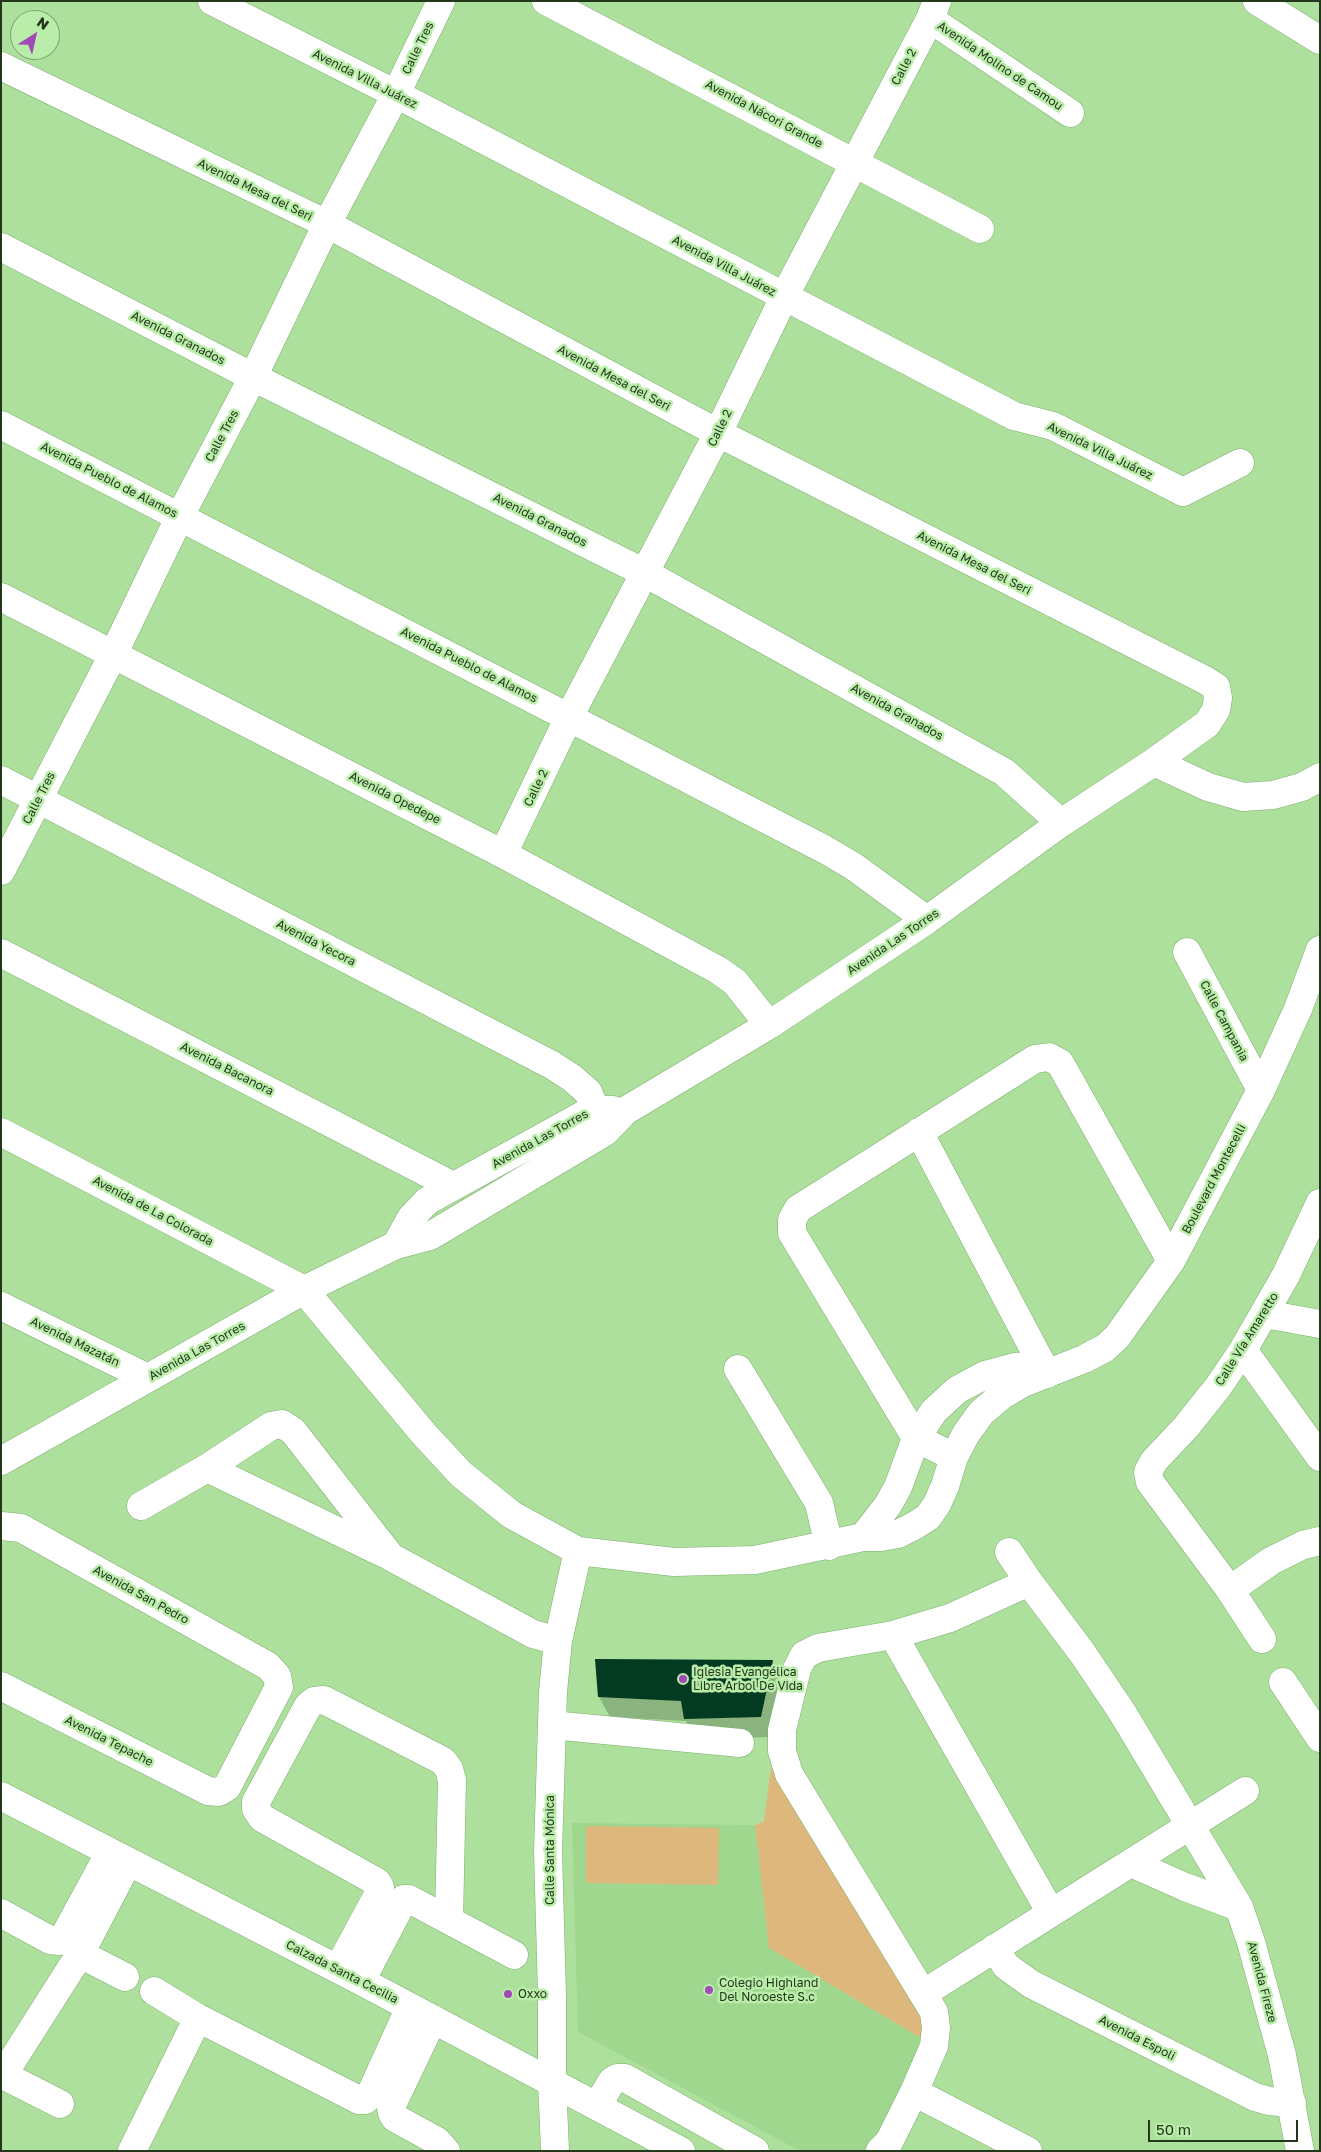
<!DOCTYPE html>
<meta charset="utf-8">
<style>
body{margin:0}
#map{position:relative;width:1321px;height:2152px;overflow:hidden;background:#ade09d;font-family:"Golos Text",sans-serif}
canvas{display:block}
.frame{position:absolute;inset:0;border:2px solid #22371c;pointer-events:none}
.north{position:absolute;left:10px;top:10px;width:50px;height:50px;box-sizing:border-box;background:#baeda9;border:1px solid #7da471;border-radius:50%;rotate:35deg;font-size:14px;font-weight:700;line-height:20px;text-align:center;color:#22371c}
.north::after{content:'';display:block;margin:auto;width:18px;height:22px;background:#a04ab8;clip-path:polygon(50% 0,100% 100%,50% 72%,0 100%)}
.scale{position:absolute;left:1148px;top:2120px;width:150px;height:22px;box-sizing:border-box;border:2px solid #22371c;border-top:0;padding-left:6px;font-size:15px;line-height:18px;white-space:nowrap;color:#22371c;-webkit-text-stroke:4px #baeda9;paint-order:stroke}
</style>
<div id="map">
<canvas width="1321" height="2152"></canvas>
<div class="frame"></div>
<div class="north">N</div>
<div class="scale">50 m</div>
</div>
<script>
const ctx = document.querySelector('canvas').getContext('2d');
ctx.lineJoin = 'round';
function paint(path, color) { ctx.fillStyle = color; ctx.fill(path, 'evenodd'); }
const shape = rows => new Path2D(rows.map(r => 'M' + r).join(''));
function stroke(path, color, width, dash) { ctx.strokeStyle = color; ctx.lineWidth = width; ctx.lineCap = dash ? 'butt' : 'round'; ctx.setLineDash(dash || []); ctx.stroke(path); }
function label(font, color, halo, rows, align = 'center') {
  ctx.font = font + ' "Golos Text",sans-serif'; ctx.lineWidth = 5; ctx.setLineDash([]); ctx.textBaseline = 'middle'; ctx.strokeStyle = halo; ctx.fillStyle = color; for (const [text, x, y, turn = 0] of rows) {
    ctx.save(); ctx.translate(x, y); ctx.rotate((+turn || 0) * Math.PI / 180); ctx.textAlign = isNaN(turn) ? turn : align; if (halo) ctx.strokeText(text, 0, 0); ctx.fillText(text, 0, 0); ctx.restore();
  }
}
paint(shape([
 [572,1823,755,1825,769,1948,926,2041,868,2151,800,2151,578,2032]
]), '#a0d78e');
paint(shape([
 [771,1767,916,1999,926,2041,769,1948,755,1825,764,1821],
 [586,1826,719,1828,718,1885,586,1883]
]), '#ddb77b');
paint(shape([
 [772,1661,784,1681,773,1737,696,1739,686,1721,610,1717,599,1697]
]), '#0003');
paint(shape([
 [595,1659,773,1660,761,1717,684,1719,681,1701,598,1697]
]), '#033a22');
const minor = shape([
 [212,1,396,94,1014,416,1053,426,1183,492,1240,463],
 [546,1,980,229],
 [1257,1,1320,40],
 [930,19,1070,113],
 [1,66,327,224,718,433,1205,680,1216,687,1218,698,1216,710,1207,724,1154,762,1061,823,927,920,769,1025,625,1111,605,1132,430,1236,396,1245,304,1290,1,1461],
 [1,247,253,377,645,573,1004,772,1061,823],
 [1,425,824,849,853,866,927,920],
 [1,597,503,854,718,970,735,982,769,1025],
 [1154,762,1208,787,1243,797,1273,795,1302,787,1320,777],
 [1,780,552,1065,572,1078,588,1092,605,1132],
 [503,854,569,717,718,433,784,297,930,19,937,1],
 [1,871,114,653,180,516,253,377,327,224,396,94,441,1],
 [1187,952,1261,1090],
 [1,953,453,1186],
 [1,1132,304,1290,423,1433,461,1474,512,1515,578,1551,674,1562,755,1560,863,1537,881,1537,898,1534,914,1526,928,1517,937,1504,945,1486,954,1457,966,1434,981,1413,1001,1396,1023,1383,1084,1359,1105,1348,1117,1337,1171,1261,1261,1090,1298,1009,1320,950],
 [919,1132,1047,1374],
 [396,1245,411,1218,427,1201,594,1109,613,1110],
 [1,1306,148,1378],
 [1265,1314,1320,1324],
 [1243,1350,1320,1457],
 [738,1369,819,1503,829,1546],
 [954,1457,916,1438,792,1233,792,1220,798,1209,1035,1059,1049,1057,1060,1063,1171,1261],
 [207,1468,385,1554],
 [141,1506,207,1468,271,1426,282,1424,293,1431,391,1557,533,1634,558,1641],
 [1,1526,21,1528,268,1666,277,1676,279,1687,227,1787,219,1792,208,1791,1,1686],
 [863,1537,888,1505,898,1487,916,1438,934,1411,957,1390,985,1375,1015,1367,1043,1365],
 [1009,1552,1029,1582,1083,1654,1122,1712,1239,1907,1251,1942,1282,2055,1300,2151],
 [1230,1590,1271,1561,1303,1545,1320,1541],
 [893,1635,1051,1913],
 [1262,1639,1230,1590,1150,1482,1148,1472,1154,1461,1186,1427,1218,1387,1243,1350,1286,1275,1320,1203],
 [1283,1682,1320,1738],
 [552,1725,740,1743],
 [1,1796,361,1981,681,2151],
 [1131,1863,1185,1887,1239,1907],
 [1,1913,50,1940,59,1941,65,1935,110,1852],
 [995,1948,1006,1966,1031,1984,1255,2097,1269,2101,1292,2103],
 [80,1954,125,1977],
 [338,1969,380,1891,380,1887,377,1882,262,1818,256,1809,256,1802,308,1706,314,1701,324,1700,443,1761,449,1769,452,1780,449,1920],
 [361,1981,404,1899,409,1899,514,1955],
 [154,1991,198,2018,359,2100,365,2100,370,2095,410,2007],
 [924,1993,1245,1791],
 [433,2019,391,2107,392,2113,395,2118,437,2141,446,2151],
 [1,2074,60,2104],
 [3,2075,80,1954,128,1862],
 [914,2092,1028,2151],
 [597,2106,612,2081,617,2078,625,2078,755,2151],
 [132,2151,198,2018],
 [555,2151,552,2081,552,1995,548,1851,553,1692,558,1641,578,1551],
 [880,2151,889,2142,914,2092,934,2046,936,2028,934,2012,789,1774,782,1751,782,1730,797,1669,804,1655,818,1648,893,1635,950,1618,1029,1582]
]);
stroke(minor, '#7eaf6e', 29);
stroke(minor, '#fff', 28);
for (const [x, y, r, color] of [
 [683,1679,5,"#a04ab8"],
 [709,1990,5,"#a04ab8"],
 [508,1994,5,"#a04ab8"]
]) { const dot = new Path2D(); dot.arc(x, y, r, 0, 2 * Math.PI); ctx.fillStyle = color; ctx.fill(dot); stroke(dot, '#baeda9', 2); }
label('12px', '#22371c', '#baeda9', [
 ["Calle Tres",418,48,-64],
 ["Avenida Molino de Camou",1000,66,34],
 ["Calle 2",904,67,-62],
 ["Avenida Villa Juárez",365,79,27],
 ["Avenida Nácori Grande",764,114,28],
 ["Avenida Mesa del Seri",255,190,26],
 ["Avenida Villa Juárez",724,266,28],
 ["Avenida Granados",178,338,27],
 ["Avenida Mesa del Seri",614,378,28],
 ["Calle 2",720,428,-64],
 ["Calle Tres",222,436,-62],
 ["Avenida Villa Juárez",1100,451,26],
 ["Avenida Pueblo de Alamos",109,480,27],
 ["Avenida Granados",540,520,27],
 ["Avenida Mesa del Seri",974,563,27],
 ["Avenida Pueblo de Alamos",469,665,27],
 ["Avenida Granados",897,712,29],
 ["Calle 2",536,788,-64],
 ["Calle Tres",39,798,-63],
 ["Avenida Opedepe",395,798,27],
 ["Avenida Las Torres",893,942,-34],
 ["Avenida Yecora",316,943,27],
 ["Calle Campania",1224,1021,62],
 ["Avenida Bacanora",227,1069,27],
 ["Avenida Las Torres",540,1139,-29],
 ["Boulevard Montecelli",1214,1179,-62],
 ["Avenida de La Colorada",153,1211,28],
 ["Calle Vía Amaretto",1247,1339,-58],
 ["Avenida Mazatán",75,1342,26],
 ["Avenida Las Torres",197,1351,-29],
 ["Avenida San Pedro",141,1595,29],
 ["Avenida Tepache",109,1741,27],
 ["Calle Santa Mónica",550,1850,-90],
 ["Calzada Santa Cecilia",342,1972,27],
 ["Avenida Fireze",1262,1982,75],
 ["Avenida Espoli",1137,2038,27]
]);
label('12px', '#22371c', '#baeda9', [
 ["Iglesia Evangélica",693,1672],
 ["Libre Arbol De Vida",693,1686],
 ["Colegio Highland",719,1983],
 ["Del Noroeste S.c",719,1997],
 ["Oxxo",518,1994]
], 'left');
</script>
